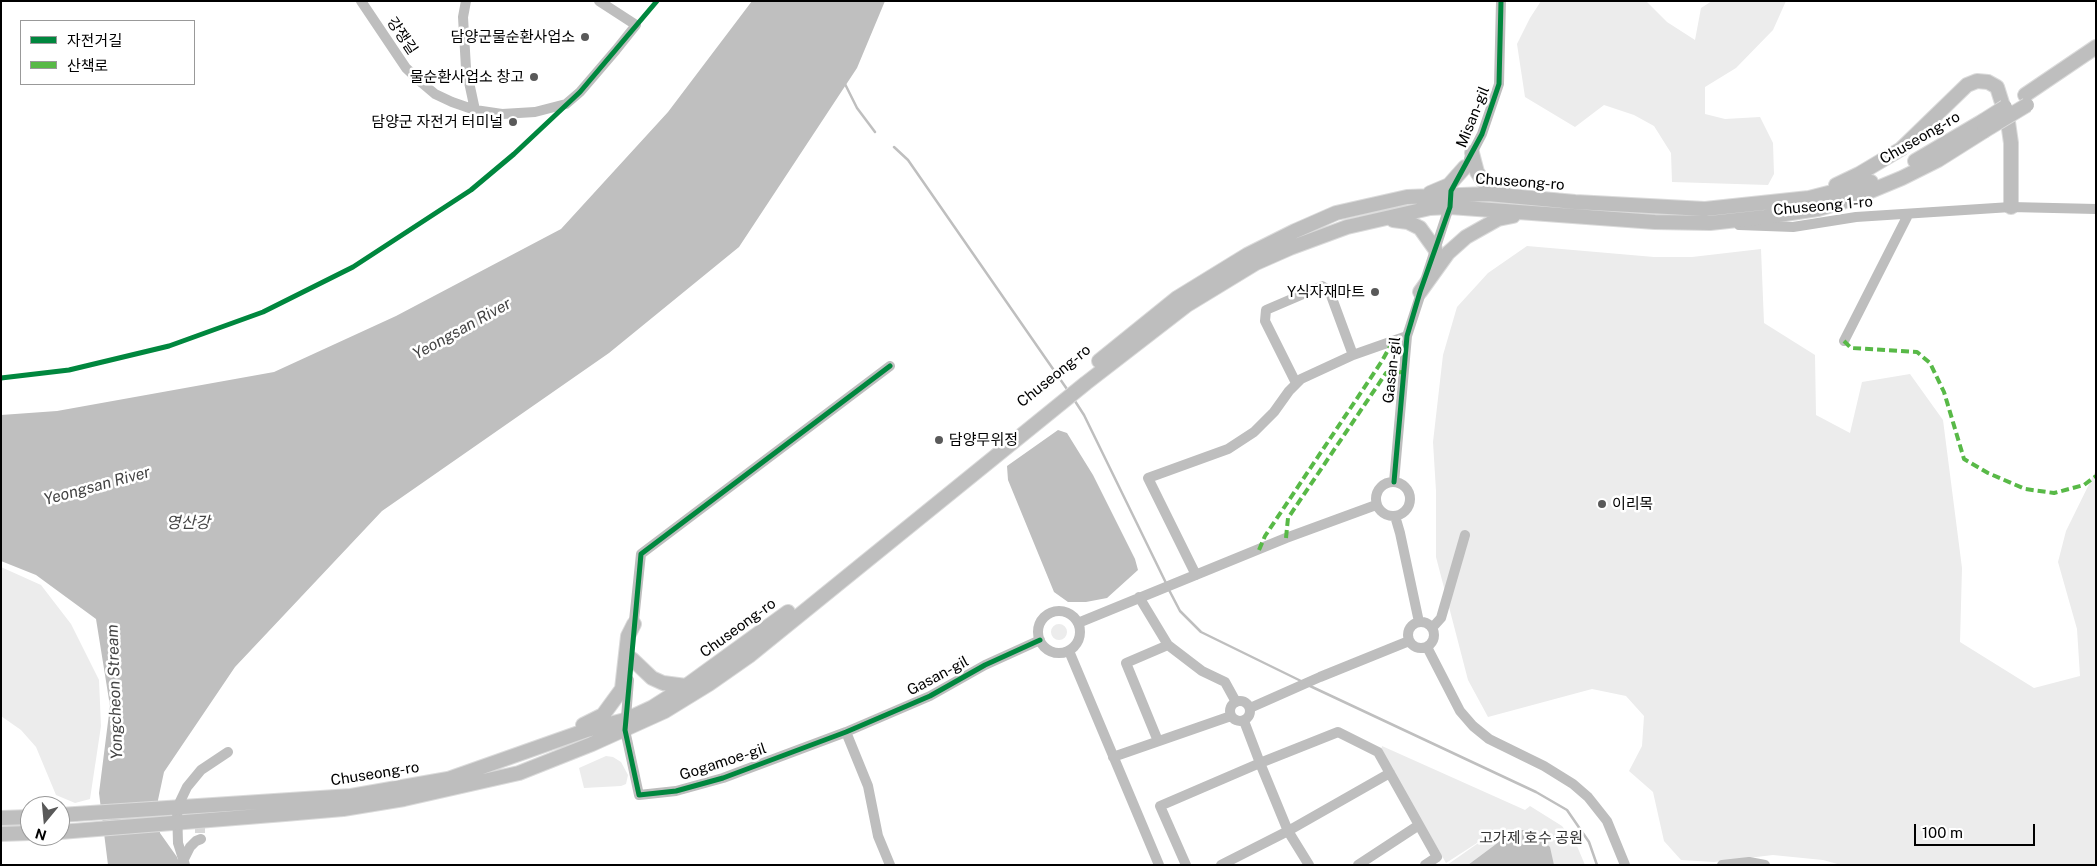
<!DOCTYPE html>
<meta charset="utf-8">
<style>
body{margin:0}
#map{position:relative;width:2097px;height:866px;overflow:hidden;background:#fff;font-family:"Public Sans","Noto Sans KR",sans-serif}
canvas{display:block}
.frame{position:absolute;inset:0;border:2px solid #000;pointer-events:none}
.legend{position:absolute;left:20px;top:20px;width:175px;height:65px;box-sizing:border-box;background:#fff;border:1px solid #999;margin:0;padding:6px 9px;list-style:none;font-size:15px;color:#000}
.legend li{display:flex;align-items:center;gap:10px;height:25px}
.legend b{width:25px;border:1px solid #999}
.north{position:absolute;left:20px;top:796px;width:50px;height:50px;box-sizing:border-box;background:#fff;border:1px solid #999;border-radius:50%;rotate:197deg;font-size:14px;font-weight:700;line-height:20px;text-align:center;color:#000}
.north::after{content:'';display:block;margin:auto;width:18px;height:22px;background:#595959;clip-path:polygon(50% 0,100% 100%,50% 72%,0 100%)}
.scale{position:absolute;left:1914px;top:824px;width:121px;height:22px;box-sizing:border-box;border:2px solid #000;border-top:0;padding-left:6px;font-size:15px;line-height:18px;white-space:nowrap;color:#000;-webkit-text-stroke:4px #fff;paint-order:stroke}
</style>
<div id="map">
<canvas width="2097" height="866"></canvas>
<div class="frame"></div>
<ul class="legend">
<li><b style="height:6px;background:#00873e"></b>자전거길</li>
<li><b style="height:6px;background:#58b947"></b>산책로</li>
</ul>
<div class="north">N</div>
<div class="scale">100 m</div>
</div>
<script>
const ctx = document.querySelector('canvas').getContext('2d');
ctx.lineJoin = 'round';
function paint(path, color) { ctx.fillStyle = color; ctx.fill(path, 'evenodd'); }
const shape = rows => new Path2D(rows.map(r => 'M' + r).join(''));
function stroke(path, color, width, dash) { ctx.strokeStyle = color; ctx.lineWidth = width; ctx.lineCap = dash ? 'butt' : 'round'; ctx.setLineDash(dash || []); ctx.stroke(path); }
function label(font, color, halo, rows, align = 'center') {
  ctx.font = font + ' "Public Sans","Noto Sans KR",sans-serif'; ctx.lineWidth = 5; ctx.setLineDash([]); ctx.textBaseline = 'middle'; ctx.strokeStyle = halo; ctx.fillStyle = color; for (const [text, x, y, turn = 0] of rows) {
    ctx.save(); ctx.translate(x, y); ctx.rotate((+turn || 0) * Math.PI / 180); ctx.textAlign = isNaN(turn) ? turn : align; if (halo) ctx.strokeText(text, 0, 0); ctx.fillText(text, 0, 0); ctx.restore();
  }
}
paint(shape([
 [1541,1,1646,1,1667,22,1695,40,1701,8,1712,1,1786,1,1773,30,1736,68,1705,87,1705,114,1725,119,1760,117,1773,143,1774,174,1768,185,1672,182,1671,153,1654,126,1634,115,1604,105,1575,127,1525,97,1517,44,1530,18],
 [1527,246,1654,257,1692,257,1761,249,1764,323,1815,355,1816,415,1850,433,1862,382,1910,374,1943,420,1962,568,1960,642,2034,688,2080,676,2077,629,2058,562,2066,531,2096,470,2096,865,1841,865,1823,860,1773,855,1714,862,1681,860,1664,841,1653,792,1629,771,1642,746,1644,716,1626,696,1592,689,1488,717,1468,680,1436,557,1436,491,1433,442,1443,355,1457,307,1488,273],
 [1,567,41,585,71,624,99,680,101,726,90,799,75,803,56,795,36,747,21,730,1,716],
 '1051 632a8 8 0 1 1 16 0a8 8 0 1 1-16 0Z',
 [1382,746,1525,810,1530,806,1562,826,1577,846,1585,865,1447,865,1494,832,1446,863,1381,750],
 [606,756,613,757,621,762,628,775,626,784,621,786,584,788,579,768]
]), '#ececec');
paint(shape([
 [752,1,885,1,857,68,739,247,609,353,382,511,235,667,164,772,158,800,160,833,177,857,180,865,108,865,99,793,110,706,96,619,36,575,1,561,1,415,57,411,274,372,396,316,561,229,668,112],
 [1058,430,1067,433,1093,475,1135,559,1138,570,1107,598,1086,602,1068,602,1054,592,1008,480,1007,466],
 [1515,830,1529,830,1539,837,1550,847,1554,865,1468,865]
]), '#bfbfbf');
stroke(shape([
 [845,84,857,108,875,132],
 [894,147,908,160,1069,392],
 [1073,398,1084,415,1166,583],
 [1168,588,1180,611,1201,632,1301,681],
 [1310,686,1536,792,1567,810,1589,842,1597,865]
]), '#bfbfbf', 2.5);
stroke(shape([
 [200,833,200,803]
]), '#d9d9d9', 10, [10, 5]);
const major = shape([
 [2025,95,2096,47],
 [1472,153,1477,172,1485,184,1503,189],
 [1915,161,1983,121],
 [1836,185,1859,174,1901,149,1967,85,1977,81,1988,82,1997,87,2008,122,2011,143,2011,207],
 [1430,193,1449,185,1465,167],
 [1393,220,1408,222,1420,228,1435,249],
 [1420,292,1448,253,1466,237,1498,219,1513,216],
 [1099,361,1177,298,1247,255,1295,231,1336,213,1407,197,1488,194,1575,202,1705,209,1809,198,1871,182],
 [632,659,652,678,663,683,686,686],
 [583,725,603,715,622,689,628,636,634,624],
 [60,815,351,796,448,779,587,730,625,720,653,707,686,686,788,612],
 [1,818,30,817],
 [60,832,285,814,343,809,404,799,519,773,592,744,665,711,709,684,749,656,1086,383,1187,305,1256,263,1290,248,1347,227,1430,208,1450,207,1655,222,1710,223,1765,217,1818,209,1849,200,1902,178,1938,160,1984,131],
 [1,834,30,833]
]);
stroke(major, '#dbdbdb', 16);
stroke(shape([
 [361,1,406,68,422,83,435,94,452,102,475,110,502,114,535,112,566,104,580,92,616,50,636,25,599,1],
 [466,1,463,17,466,68,475,110],
 [1469,159,1482,134,1499,84,1501,1],
 [1739,225,1793,227,1856,217,2011,207,2096,209],
 [1844,341,1908,215],
 [1296,383,1265,321,1266,310,1322,286,1329,290,1353,355],
 '1376 499a17 17 0 1 1 34 0a17 17 0 1 1-34 0Z',
 [1394,482,1407,336,1451,201],
 [1395,516,1400,533,1419,622],
 [1196,575,1148,478,1228,449,1254,432,1274,412,1289,391,1301,379,1353,355,1407,336],
 [1139,597,1168,645,1202,671,1225,682,1236,702],
 '1038 632a21 21 0 1 1 42 0a21 21 0 1 1-42 0Z',
 '1408 635a13 13 0 1 1 26 0a13 13 0 1 1-26 0Z',
 [1078,623,1286,538,1376,505],
 [1432,628,1441,618,1465,535],
 [633,630,641,554,890,366],
 [1427,647,1460,711,1473,726,1489,739,1544,766,1573,784,1588,797,1607,821,1625,865],
 [1069,651,1159,865],
 [629,680,625,730,639,795,676,791,723,778,846,732,930,696,985,665,1040,640],
 '1230 711a10 10 0 1 1 20 0a10 10 0 1 1-20 0Z',
 [1250,708,1320,677,1409,641],
 [1244,721,1260,763,1338,732,1378,752,1437,857,1425,865],
 [846,732,868,786,878,836,890,865],
 [1158,741,1126,663,1168,645],
 [1113,757,1231,716],
 [183,861,190,847,196,841,201,839],
 [185,865,178,843,177,808,187,787,201,770,228,752],
 [1186,865,1160,806,1260,763,1288,831,1309,865],
 [1221,865,1288,831,1390,773],
 [1358,865,1419,825],
 [1722,865,1749,862,1765,865]
]), '#bebebe', 10);
stroke(major, '#bebebe', 14);
const majorBridge = shape([
 [1983,121,2005,107],
 [1984,131,2027,105]
]);
stroke(majorBridge, '#dbdbdb', 16, []);
stroke(majorBridge, '#bebebe', 14);
stroke(shape([
 [1844,341,1851,348,1917,352,1930,363,1944,392,1964,459,1988,473,2025,489,2054,493,2084,485,2096,476],
 [1286,538,1288,518,1386,373,1404,372],
 [1259,550,1265,536,1382,361,1393,341]
]), '#58b947', 4, [8, 4]);
stroke(shape([
 [890,366,641,554,625,730,639,795,676,791,723,778,846,732,930,696,985,665,1040,640],
 [1,378,69,370,169,346,263,312,353,267,471,190,514,154,580,92,657,1],
 [1394,482,1407,336,1420,292,1450,207,1451,191,1482,134,1499,84,1501,1]
]), '#00873e', 5);
for (const [x, y, r, color] of [
 [585,37,5,"#595959"],
 [534,77,5,"#595959"],
 [513,122,5,"#595959"],
 [1375,292,5,"#595959"],
 [939,440,5,"#595959"],
 [1602,504,5,"#595959"]
]) { const dot = new Path2D(); dot.arc(x, y, r, 0, 2 * Math.PI); ctx.fillStyle = color; ctx.fill(dot); stroke(dot, '#fff', 2); }
label('15px', '#000', '#fff', [
 ["강쟁길",402,36,56],
 ["Misan-gil",1473,117,-68],
 ["Chuseong-ro",1920,138,-30],
 ["Chuseong-ro",1520,182,4],
 ["Chuseong 1-ro",1823,206,-5],
 ["Gasan-gil",1392,370,-84],
 ["Chuseong-ro",1054,376,-39],
 ["Chuseong-ro",738,628,-36],
 ["Gasan-gil",938,676,-28],
 ["Gogamoe-gil",723,762,-18],
 ["Chuseong-ro",375,774,-9]
]);
label('15px', '#000', '#fff', [
 ["담양군물순환사업소",575,37],
 ["물순환사업소 창고",524,77],
 ["담양군 자전거 터미널",503,122],
 ["Y식자재마트",1365,292],
 ["담양무위정",949,440,"left"],
 ["이리목",1612,504,"left"]
], 'right');
label('15px', '#333', '#fff', [
 ["고가제 호수 공원",1531,838]
]);
label('italic 16px', '#444', '#fff', [
 ["Yeongsan River",462,329,-29],
 ["Yeongsan River",97,486,-15],
 ["영산강",188,523],
 ["Yongcheon Stream",115,692,-92]
]);
</script>
